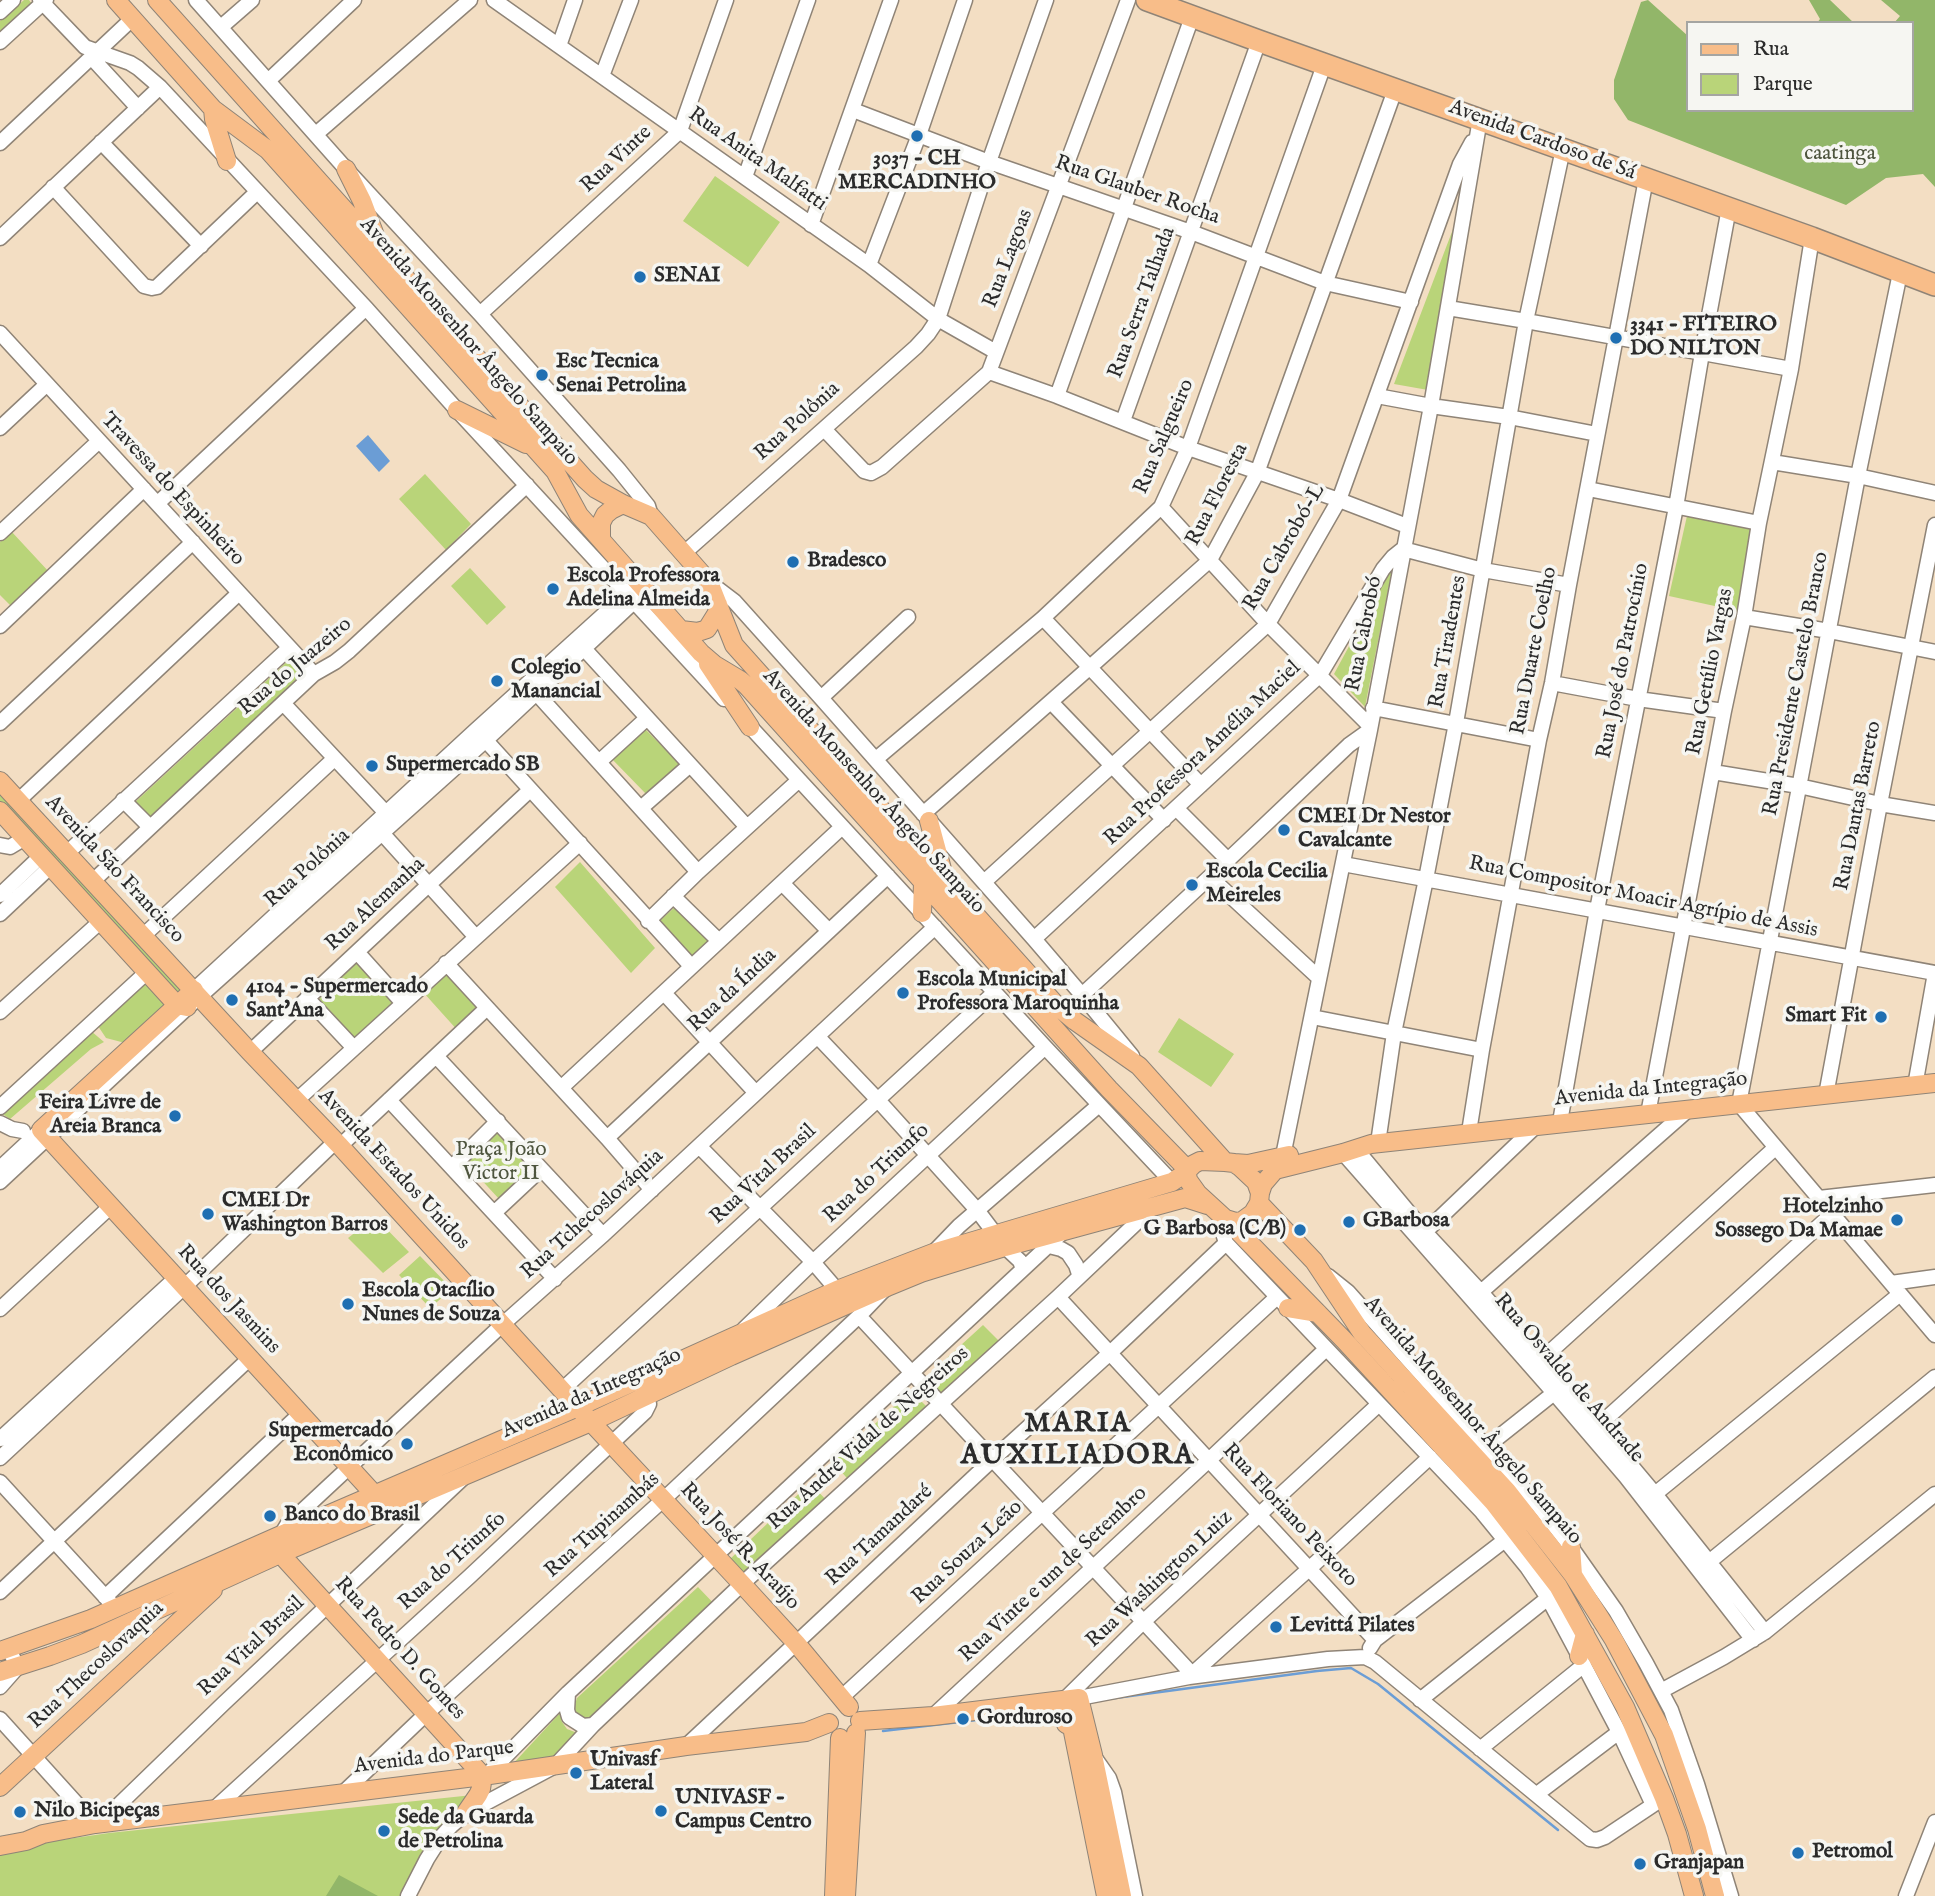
<!DOCTYPE html>
<meta charset="utf-8">
<style>
body{margin:0}
#map{position:relative;width:1935px;height:1896px;overflow:hidden;background:#f3dec3;font-family:"IM FELL English",serif}
canvas{display:block}
.legend{position:absolute;left:1686px;top:21px;width:228px;height:91px;box-sizing:border-box;background:#f6f6f2;border:2px solid #a5a5a2;margin:0;padding:9px 12px;list-style:none;font-size:21px;color:#2b2b2b}
.legend li{display:flex;align-items:center;gap:14px;height:35px}
.legend b{width:35px;border:2px solid #a5a5a2}
</style>
<div id="map">
<canvas width="1935" height="1896"></canvas>
<ul class="legend">
<li><b style="height:9px;background:#f8bd89"></b>Rua</li>
<li><b style="height:19px;background:#b9d479"></b>Parque</li>
</ul>
</div>
<script>
const ctx = document.querySelector('canvas').getContext('2d');
ctx.lineJoin = 'round';
function paint(path, color) { ctx.fillStyle = color; ctx.fill(path, 'evenodd'); }
const shape = rows => new Path2D(rows.map(r => 'M' + r).join(''));
function stroke(path, color, width, dash) { ctx.strokeStyle = color; ctx.lineWidth = width; ctx.lineCap = dash ? 'butt' : 'round'; ctx.setLineDash(dash || []); ctx.stroke(path); }
function label(font, color, halo, rows, align = 'center') {
  ctx.font = font + ' "IM FELL English",serif'; ctx.lineWidth = 7; ctx.setLineDash([]); ctx.textBaseline = 'middle'; ctx.strokeStyle = halo; ctx.fillStyle = color; for (const [text, x, y, turn = 0] of rows) {
    ctx.save(); ctx.translate(x, y); ctx.rotate((+turn || 0) * Math.PI / 180); ctx.textAlign = isNaN(turn) ? turn : align; if (halo) ctx.strokeText(text, 0, 0); ctx.fillText(text, 0, 0); ctx.restore();
  }
}
paint(shape([
 [24,0,29,0,36,9,0,42,0,21],
 [715,176,780,222,748,267,683,221],
 [1466,195,1428,390,1394,384],
 [425,474,471,524,446,550,399,499],
 [1689,507,1762,524,1742,612,1669,596],
 [11,531,50,573,14,609,0,595,0,542],
 [1393,565,1365,707,1334,674],
 [470,568,506,607,487,625,451,586],
 [290,659,310,677,151,823,133,804],
 [642,726,681,765,646,794,611,758],
 [0,786,186,989,177,995,0,801],
 [580,862,655,948,631,973,555,887],
 [684,899,720,938,692,963,657,923],
 [360,960,400,1002,353,1044,315,1003],
 [446,971,482,1011,459,1032,423,992],
 [147,979,171,1007,129,1044,106,1038,98,1026],
 [1179,1018,1234,1054,1211,1087,1158,1052],
 [91,1031,104,1042,91,1049,10,1119,1,1113],
 [501,1126,537,1164,500,1200,464,1161],
 [375,1217,409,1252,383,1273,348,1238],
 [420,1256,452,1289,430,1308,399,1275],
 [983,1325,1002,1344,945,1399,926,1377],
 [911,1391,929,1409,852,1484,833,1462],
 [810,1483,830,1504,746,1581,729,1560],
 [698,1587,718,1608,589,1720,579,1717,574,1708,577,1698],
 [560,1713,562,1722,567,1729,580,1734,553,1761,511,1766],
 [473,1795,407,1896,0,1896,0,1853,54,1841,109,1833]
]), '#b9d479');
paint(shape([
 [1648,0,1688,36,1688,110,1912,110,1912,23,1894,23,1900,16,1881,0,1935,0,1935,187,1923,174,1886,178,1846,205,1628,120,1614,99,1614,80,1641,2],
 [1809,0,1830,0,1854,23,1817,23,1820,19],
 [339,1875,378,1896,326,1896]
]), '#92b669');
paint(shape([
 [368,435,390,461,379,472,356,446]
]), '#6b9dd5');
stroke(shape([
 [1108,1699,1317,1671,1351,1668,1378,1684,1558,1830],
 [883,1731,1045,1712]
]), '#6b9dd5', 2.5);
const minor = shape([
 [40,0,85,47,130,63,138,68,160,87,366,308,457,410,724,699],
 [196,0,346,169,480,314,619,470,648,506,651,516],
 [494,0,869,265,938,319,996,352],
 [0,12,13,0],
 [221,27,252,0],
 [0,42,46,0],
 [559,46,575,0],
 [92,58,138,108],
 [602,76,631,0],
 [268,81,354,0],
 [853,110,989,162,1191,232,1325,283,1411,302],
 [316,134,470,0],
 [101,142,201,246],
 [0,143,132,19],
 [745,177,808,0],
 [53,187,144,286,152,288,157,287,257,192],
 [811,225,891,0],
 [0,238,160,87],
 [869,265,919,135,965,0],
 [1900,273,1858,476,1739,1104,1935,1335],
 [1448,308,1526,321,1791,369],
 [480,314,680,131,726,0],
 [0,333,314,674],
 [989,372,1057,396,1188,448,1339,500,1407,526],
 [1057,396,1192,17],
 [1377,396,1431,406,1509,417,1597,434],
 [1123,421,1259,41],
 [0,428,46,385],
 [824,429,864,471,871,473,882,467,989,372,1128,0],
 [1772,462,1858,476,1935,493],
 [1588,489,1759,523],
 [158,503,366,308],
 [1161,507,1268,624,1370,726],
 [0,533,99,441],
 [683,554,916,347,928,334,938,319,989,162,1046,0],
 [709,582,734,601,821,698,1034,939,1082,995,1132,1056],
 [1744,617,1829,631,1935,652],
 [1043,618,1201,785],
 [0,626,144,489],
 [578,642,747,827],
 [1552,683,1638,699,1724,711],
 [530,686,698,872],
 [821,698,908,617],
 [1051,702,1164,820],
 [283,703,386,813],
 [1373,708,1539,740],
 [745,721,1045,1047,1172,1182],
 [0,723,193,542],
 [480,734,691,966],
 [876,759,1043,618,1161,507,1188,448,1324,65],
 [599,762,646,719],
 [1713,772,1799,786,1880,804,1935,813],
 [19,800,239,593],
 [123,800,150,827],
 [641,808,690,765],
 [1176,808,1228,860],
 [923,814,1089,668,1210,560,1257,473,1395,90],
 [382,833,475,936],
 [0,845,10,847,25,838],
 [66,854,289,648],
 [1343,864,1935,973],
 [1210,877,1319,978],
 [93,881,283,703,314,674,335,662,349,651,527,485],
 [984,882,1268,624,1339,500,1460,164,1472,142],
 [782,883,829,931],
 [0,895,41,856],
 [673,896,719,941],
 [0,914,51,866],
 [648,921,698,872,799,780],
 [144,935,334,759],
 [1034,939,1320,675,1383,569,1393,557,1403,549,1483,570,1569,585],
 [357,952,402,1002],
 [446,963,607,1138,652,1190],
 [194,990,476,730,633,588],
 [664,993,756,1093],
 [1082,995,1228,860,1349,745,1370,730],
 [307,998,353,1047],
 [0,1012,101,921],
 [1312,1017,1482,1050],
 [818,1037,877,1099,977,1210,1005,1247,1020,1261,1023,1269],
 [250,1052,530,790],
 [436,1056,603,1235],
 [1915,1086,1935,973],
 [561,1088,842,827],
 [1826,1095,1880,804,1935,525],
 [297,1100,580,843],
 [389,1100,555,1279],
 [0,1107,147,972],
 [1648,1114,1724,711,1744,617,1759,523,1791,369,1812,238],
 [1560,1122,1597,910,1676,507,1702,353,1729,208],
 [0,1123,12,1129,23,1131],
 [1469,1132,1482,1050,1539,740,1552,683,1569,585,1646,179],
 [607,1138,888,876],
 [1378,1143,1394,1033,1426,879,1456,723,1526,321,1563,149],
 [340,1146,487,1008],
 [699,1146,813,1262,837,1290],
 [1356,1149,1425,1232,1481,1292,1598,1426,1655,1494,1765,1632],
 [1343,1153,1554,1393,1626,1477,1753,1640],
 [1283,1156,1370,730,1431,406,1480,119],
 [452,1167,498,1121],
 [0,1168,41,1130],
 [0,1182,188,1007,486,740,639,597],
 [1819,1198,1935,1185],
 [494,1213,541,1169],
 [1223,1218,1222,1230,1226,1243,1482,1512,1527,1567,1548,1598,1579,1656,1619,1732,1653,1805],
 [1425,1232,1537,1125],
 [1049,1246,1061,1249,1068,1253,1076,1265,1079,1274],
 [933,1253,959,1226,1099,1105],
 [1328,1276,1348,1292,1537,1504,1571,1547,1616,1611,1646,1663,1671,1710,1697,1784,1731,1896],
 [1891,1283,1935,1277],
 [1481,1292,1689,1109],
 [1058,1297,1375,1640],
 [0,1309,111,1206],
 [859,1316,1193,1675],
 [744,1329,813,1262,1045,1047],
 [1541,1360,1775,1148],
 [563,1389,995,992],
 [1598,1426,1832,1214],
 [0,1439,176,1278],
 [1486,1447,1554,1393],
 [0,1458,184,1287,336,1141],
 [0,1482,110,1602],
 [1655,1494,1900,1294],
 [281,1535,287,1525,503,1324,603,1235,935,927],
 [1709,1562,1935,1377],
 [0,1592,250,1358],
 [105,1597,300,1414],
 [1370,1648,1375,1640,1505,1540],
 [1190,1676,1310,1568,1430,1457],
 [0,1687,15,1670,15,1662,9,1649],
 [1661,1691,1724,1657,1765,1632,1935,1494],
 [568,1693,567,1710,569,1717,583,1726,593,1725],
 [842,1697,1277,1297],
 [1079,1698,1189,1677,1328,1659,1365,1657,1375,1662,1590,1839,1597,1840,1605,1837,1659,1801],
 [1420,1700,1548,1598],
 [1062,1702,1143,1622,1379,1404],
 [933,1716,1209,1460,1326,1349],
 [0,1719,95,1824],
 [686,1746,992,1460,1110,1353,1226,1243],
 [1480,1749,1584,1665],
 [1095,1758,1109,1778,1114,1792,1135,1896],
 [487,1775,568,1693,1064,1231],
 [343,1793,427,1713,664,1499,859,1316,883,1291],
 [1537,1794,1619,1732],
 [213,1810,469,1577,645,1412,649,1404,642,1388],
 [100,1823,223,1704,462,1479],
 [408,1896,427,1859,441,1837,451,1826,465,1814,555,1766,593,1725,742,1584,1058,1297,1151,1209],
 [1906,1896,1935,1822]
]);
const major = shape([
 [116,0,213,109,268,150,555,471,579,515,701,653,715,665,740,680,746,685,1109,1089,1186,1168,1188,1180,1198,1194,1233,1226,1344,1340,1494,1503,1558,1586,1625,1707,1664,1798,1677,1834,1694,1896],
 [157,0,585,479,596,489,623,504,651,516,709,582,734,645,1057,1006,1075,1021,1139,1066,1225,1162,1234,1163,1240,1167,1256,1182,1260,1193,1259,1203,1314,1261,1362,1333,1507,1491,1573,1575,1614,1640,1664,1735,1697,1829,1715,1896],
 [213,109,214,119,227,161],
 [346,169,362,201,377,241],
 [457,410,526,444],
 [601,539,601,523,605,515,611,510,623,504],
 [681,630,698,632,707,629,717,613,718,604],
 [708,664,750,727],
 [0,781,250,1052,340,1146,591,1422,742,1584,796,1643,849,1707],
 [0,811,177,1005,187,1007],
 [929,821,945,880],
 [922,913,923,882],
 [194,990,41,1130,374,1494],
 [1234,1163,1248,1164,1289,1155],
 [1187,1171,1194,1164,1200,1161,1225,1162],
 [1260,1193,1263,1184,1275,1170,1343,1153,1371,1144,1935,1083],
 [1223,1218,1236,1222,1242,1221,1253,1213,1259,1203],
 [1288,1308,1318,1313],
 [281,1543,282,1553,286,1560,483,1776,481,1789,478,1795,465,1814],
 [1571,1547,1573,1575],
 [0,1651,91,1619,281,1535,578,1407,837,1290,933,1253,1172,1182,1187,1172],
 [1579,1656,1585,1634],
 [0,1672,50,1656,82,1644,282,1553,591,1422,731,1356,887,1287,921,1273,1005,1247,1185,1198,1207,1205],
 [1062,1702,1066,1724,1072,1727,1106,1896],
 [860,1721,933,1716,1079,1698,1093,1755,1122,1896],
 [0,1787,213,1590],
 [0,1846,26,1841,43,1834,95,1824,483,1776,686,1746,806,1732,829,1723],
 [834,1896,840,1738],
 [846,1896,856,1733]
]);
const highway = shape([
 [1147,0,1259,41,1812,238,1935,285]
]);
stroke(minor, '#8f8477', 17);
stroke(major, '#8f8477', 20);
stroke(highway, '#8f8477', 24);
stroke(minor, '#fff', 14);
stroke(major, '#f8bd89', 18);
stroke(highway, '#f8bd89', 21);
for (const [x, y, r, color] of [
 [917,136,7,"#1f6fb2"],
 [640,277,7,"#1f6fb2"],
 [1616,338,7,"#1f6fb2"],
 [542,375,7,"#1f6fb2"],
 [793,562,7,"#1f6fb2"],
 [553,589,7,"#1f6fb2"],
 [497,681,7,"#1f6fb2"],
 [372,766,7,"#1f6fb2"],
 [1284,830,7,"#1f6fb2"],
 [1192,885,7,"#1f6fb2"],
 [903,993,7,"#1f6fb2"],
 [232,1000,7,"#1f6fb2"],
 [1881,1017,7,"#1f6fb2"],
 [175,1116,7,"#1f6fb2"],
 [208,1214,7,"#1f6fb2"],
 [1897,1220,7,"#1f6fb2"],
 [1349,1222,7,"#1f6fb2"],
 [1300,1230,7,"#1f6fb2"],
 [348,1304,7,"#1f6fb2"],
 [407,1444,7,"#1f6fb2"],
 [270,1516,7,"#1f6fb2"],
 [1276,1627,7,"#1f6fb2"],
 [963,1719,7,"#1f6fb2"],
 [576,1773,7,"#1f6fb2"],
 [661,1811,7,"#1f6fb2"],
 [20,1812,7,"#1f6fb2"],
 [384,1831,7,"#1f6fb2"],
 [1798,1853,7,"#1f6fb2"],
 [1640,1864,7,"#1f6fb2"]
]) { const dot = new Path2D(); dot.arc(x, y, r, 0, 2 * Math.PI); ctx.fillStyle = color; ctx.fill(dot); stroke(dot, '#f6f6f2', 2.5); }
label('21px', '#2b2b2b', '#f6f6f2', [
 ["Avenida Cardoso de Sá",1542,141,20],
 ["Rua Vinte",617,160,-43],
 ["Rua Anita Malfatti",757,160,35],
 ["Rua Glauber Rocha",1137,191,19],
 ["Rua Lagoas",1009,259,-69],
 ["Rua Serra Talhada",1143,303,-70],
 ["Avenida Monsenhor Ângelo Sampaio",468,342,49],
 ["Rua Polônia",798,422,-42],
 ["Rua Salgueiro",1165,437,-67],
 ["Travessa do Espinheiro",172,490,47],
 ["Rua Floresta",1218,495,-63],
 ["Rua Cabrobó-L",1285,548,-60],
 ["Rua Cabrobó",1365,634,-79],
 ["Rua Tiradentes",1449,642,-80],
 ["Rua Duarte Coelho",1535,651,-79],
 ["Rua José do Patrocínio",1624,661,-79],
 ["Rua do Juazeiro",296,667,-40],
 ["Rua Getúlio Vargas",1711,672,-79],
 ["Rua Presidente Castelo Branco",1797,684,-79],
 ["Rua Professora Amélia Maciel",1203,754,-43],
 ["Avenida Monsenhor Ângelo Sampaio",873,792,48],
 ["Rua Dantas Barreto",1859,806,-79],
 ["Rua Polônia",308,869,-42],
 ["Avenida São Francisco",114,870,47],
 ["Rua Compositor Moacir Agrípio de Assis",1643,898,11],
 ["Rua Alemanha",376,905,-43],
 ["Rua da Índia",733,991,-43],
 ["Avenida da Integração",1651,1090,-6],
 ["Avenida Estados Unidos",393,1170,47],
 ["Rua do Triunfo",877,1174,-43],
 ["Rua Vital Brasil",764,1175,-43],
 ["Rua Tchecoslováquia",593,1215,-42],
 ["Rua dos Jasmins",228,1300,47],
 ["Rua Osvaldo de Andrade",1568,1379,49],
 ["Avenida da Integração",592,1394,-24],
 ["Avenida Monsenhor Ângelo Sampaio",1472,1421,49],
 ["Rua André Vidal de Negreiros",869,1439,-42],
 ["Rua Floriano Peixoto",1289,1516,47],
 ["Rua Tupinambás",603,1526,-42],
 ["Rua Tamandaré",880,1536,-43],
 ["Rua José R. Araújo",739,1547,47],
 ["Rua Souza Leão",968,1553,-43],
 ["Rua do Triunfo",453,1562,-42],
 ["Rua Vinte e um de Setembro",1054,1575,-43],
 ["Rua Washington Luiz",1160,1580,-43],
 ["Rua Vital Brasil",252,1647,-43],
 ["Rua Pedro D. Gomes",399,1649,48],
 ["Rua Thecoslovaquia",97,1666,-43],
 ["Avenida do Parque",434,1758,-7]
]);
label('21px', '#4e553e', '#f6f6f2', [
 ["caatinga",1840,155],
 ["Praça João",501,1151],
 ["Victor II",501,1175]
]);
label('bold 21px', '#2b2b2b', '#f6f6f2', [
 ["3037 - CH",917,160,"center"],
 ["MERCADINHO",917,184,"center"],
 ["SENAI",654,277],
 ["3341 - FITEIRO",1630,326],
 ["DO NILTON",1630,350],
 ["Esc Tecnica",556,363],
 ["Senai Petrolina",556,387],
 ["Bradesco",807,562],
 ["Escola Professora",567,577],
 ["Adelina Almeida",567,601],
 ["Colegio",511,669],
 ["Manancial",511,693],
 ["Supermercado SB",386,766],
 ["CMEI Dr Nestor",1298,818],
 ["Cavalcante",1298,842],
 ["Escola Cecilia",1206,873],
 ["Meireles",1206,897],
 ["Escola Municipal",917,981],
 ["Professora Maroquinha",917,1005],
 ["4104 - Supermercado",246,988],
 ["Sant'Ana",246,1012],
 ["Smart Fit",1867,1017,"right"],
 ["Feira Livre de",161,1104,"right"],
 ["Areia Branca",161,1128,"right"],
 ["CMEI Dr",222,1202],
 ["Washington Barros",222,1226],
 ["Hotelzinho",1883,1208,"right"],
 ["Sossego Da Mamae",1883,1232,"right"],
 ["GBarbosa",1363,1222],
 ["G Barbosa (C/B)",1286,1230,"right"],
 ["Escola Otacílio",362,1292],
 ["Nunes de Souza",362,1316],
 ["Supermercado",393,1432,"right"],
 ["Econômico",393,1456,"right"],
 ["Banco do Brasil",284,1516],
 ["Levittá Pilates",1290,1627],
 ["Gorduroso",977,1719],
 ["Univasf",590,1761],
 ["Lateral",590,1785],
 ["UNIVASF -",675,1799],
 ["Campus Centro",675,1823],
 ["Nilo Bicipeças",34,1812],
 ["Sede da Guarda",398,1819],
 ["de Petrolina",398,1843],
 ["Petromol",1812,1853],
 ["Granjapan",1654,1864]
], 'left');
ctx.letterSpacing = '2px';
label('bold 28px', '#2b2b2b', '#f6f6f2', [
 ["MARIA",1078,1425],
 ["AUXILIADORA",1078,1457]
]);
ctx.letterSpacing = '0px';
</script>
